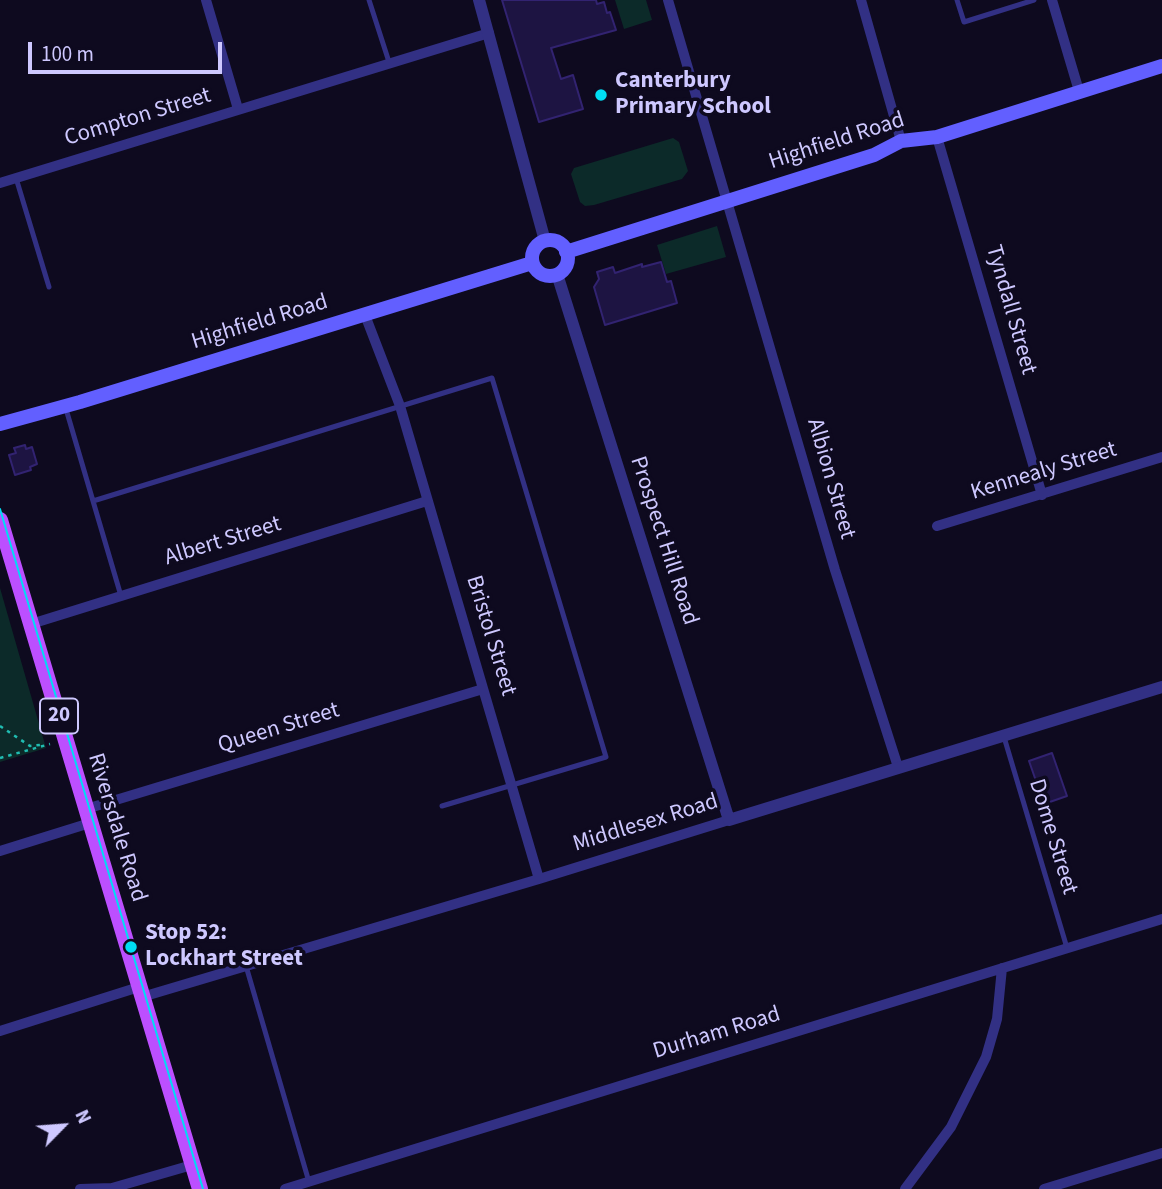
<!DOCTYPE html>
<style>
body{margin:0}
#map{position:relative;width:1162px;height:1189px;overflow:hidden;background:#0e0a1f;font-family:"Source Sans 3",sans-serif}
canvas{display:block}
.north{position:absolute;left:28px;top:1091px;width:70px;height:70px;-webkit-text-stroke:5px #0e0a1f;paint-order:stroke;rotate:65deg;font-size:19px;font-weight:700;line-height:28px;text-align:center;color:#cec8ff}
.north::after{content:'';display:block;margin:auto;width:24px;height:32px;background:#cec8ff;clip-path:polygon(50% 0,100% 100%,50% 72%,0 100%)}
.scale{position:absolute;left:28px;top:42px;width:194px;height:32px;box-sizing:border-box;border:4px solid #cec8ff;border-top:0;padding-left:9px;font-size:21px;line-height:24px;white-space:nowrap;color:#cec8ff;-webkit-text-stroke:5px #0e0a1f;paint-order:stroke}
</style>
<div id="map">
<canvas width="1162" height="1189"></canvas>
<div class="north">N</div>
<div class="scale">100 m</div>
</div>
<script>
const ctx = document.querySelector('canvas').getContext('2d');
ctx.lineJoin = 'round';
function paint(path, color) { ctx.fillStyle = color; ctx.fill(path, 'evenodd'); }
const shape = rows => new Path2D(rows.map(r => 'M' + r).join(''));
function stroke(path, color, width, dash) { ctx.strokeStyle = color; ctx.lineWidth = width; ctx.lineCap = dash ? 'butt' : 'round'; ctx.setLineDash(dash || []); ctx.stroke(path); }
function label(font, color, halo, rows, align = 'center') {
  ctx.font = font + ' "Source Sans 3",sans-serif'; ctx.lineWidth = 7; ctx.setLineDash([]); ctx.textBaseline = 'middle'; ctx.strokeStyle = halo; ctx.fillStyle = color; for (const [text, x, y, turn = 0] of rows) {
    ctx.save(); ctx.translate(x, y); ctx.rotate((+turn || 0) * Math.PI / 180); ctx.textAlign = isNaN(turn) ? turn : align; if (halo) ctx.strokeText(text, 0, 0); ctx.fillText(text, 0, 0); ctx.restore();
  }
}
paint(shape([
 [615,0,646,0,652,20,624,29],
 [673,138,679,142,688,171,682,179,594,205,585,206,580,202,571,174,574,168],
 [717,226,726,257,666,274,657,245],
 [0,588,46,748,0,762]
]), '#0c2a29');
const building = shape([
 [502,0,596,0,597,4,604,2,607,13,610,12,616,30,551,48,561,79,573,75,583,109,539,122,502,0],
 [661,262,667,282,671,281,677,303,605,325,594,287,599,279,597,272,613,267,615,273,642,264,642,267,661,262],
 [25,445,26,449,32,447,37,464,30,467,31,470,15,475,9,455,16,453,14,448,25,445],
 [1052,753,1067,796,1044,804,1029,761,1052,753]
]);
paint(building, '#1d1442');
stroke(building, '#322371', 2);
stroke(shape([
 [0,726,30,746,40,745],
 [0,758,50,744]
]), '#20bcb1', 2.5, [3.5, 5]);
stroke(shape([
 [369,0,389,62],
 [957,0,964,22,1034,0],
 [16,178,49,287],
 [66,409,93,501],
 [121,596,93,501,492,378,606,757,442,806],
 [1004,737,1067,948],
 [246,966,309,1182]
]), '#323084', 5);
stroke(shape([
 [206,0,238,109],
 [668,0,835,570,898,767],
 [861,0,901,141],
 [1052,0,1079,91],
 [937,137,1042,495],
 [0,183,489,33],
 [365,315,400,406,539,879],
 [937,526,1162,457],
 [31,624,427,501],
 [86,809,483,689],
 [0,851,90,823],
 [142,997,539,879,729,820],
 [0,1031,139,987],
 [80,1189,112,1188,192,1165],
 [285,1189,1162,919],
 [905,1189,951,1127,986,1057,997,1019,1002,968],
 [1044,1189,1162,1153]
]), '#323084', 10);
stroke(shape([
 [479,0,545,241],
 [557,274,729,820,1162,687]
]), '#323084', 12);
stroke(shape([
 '532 258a18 18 0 1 1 36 0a18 18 0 1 1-36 0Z',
 [566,252,874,155,901,141,937,137,1162,66],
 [0,424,80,402,532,263]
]), '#625fff', 14);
stroke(shape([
 [0,520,200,1189]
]), '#bc4fff', 16);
stroke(shape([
 [0,509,203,1189]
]), '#00ddf3', 2);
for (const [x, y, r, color] of [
 [601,95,7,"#00ddf3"],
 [131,947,7,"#00ddf3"]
]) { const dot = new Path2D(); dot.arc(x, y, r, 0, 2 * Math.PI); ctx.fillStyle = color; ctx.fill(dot); stroke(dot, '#0e0a1f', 2.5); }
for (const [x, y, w] of [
 [59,716,38]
]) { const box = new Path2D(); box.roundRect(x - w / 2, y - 17.5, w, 35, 5); ctx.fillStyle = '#0e0a1f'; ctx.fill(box); stroke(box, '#cec8ff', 2); }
label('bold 21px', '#cec8ff', null, [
 ["20",59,716]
]);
label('bold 23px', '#cec8ff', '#0e0a1f', [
 ["Canterbury",615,82],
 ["Primary School",615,108],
 ["Stop 52:",145,934],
 ["Lockhart Street",145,960]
], 'left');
label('23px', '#cec8ff', '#0e0a1f', [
 ["Compton Street",138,118,-17],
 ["Highfield Road",837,142,-18],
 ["Tyndall Street",1010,310,74],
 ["Highfield Road",260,323,-17],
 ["Kennealy Street",1044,472,-17],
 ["Albion Street",830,479,74],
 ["Prospect Hill Road",663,541,72],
 ["Albert Street",223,542,-17],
 ["Bristol Street",490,636,73],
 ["Queen Street",279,729,-17],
 ["Middlesex Road",646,824,-17],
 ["Riversdale Road",116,828,73],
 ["Dome Street",1052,837,73],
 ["Durham Road",717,1034,-17]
]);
</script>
